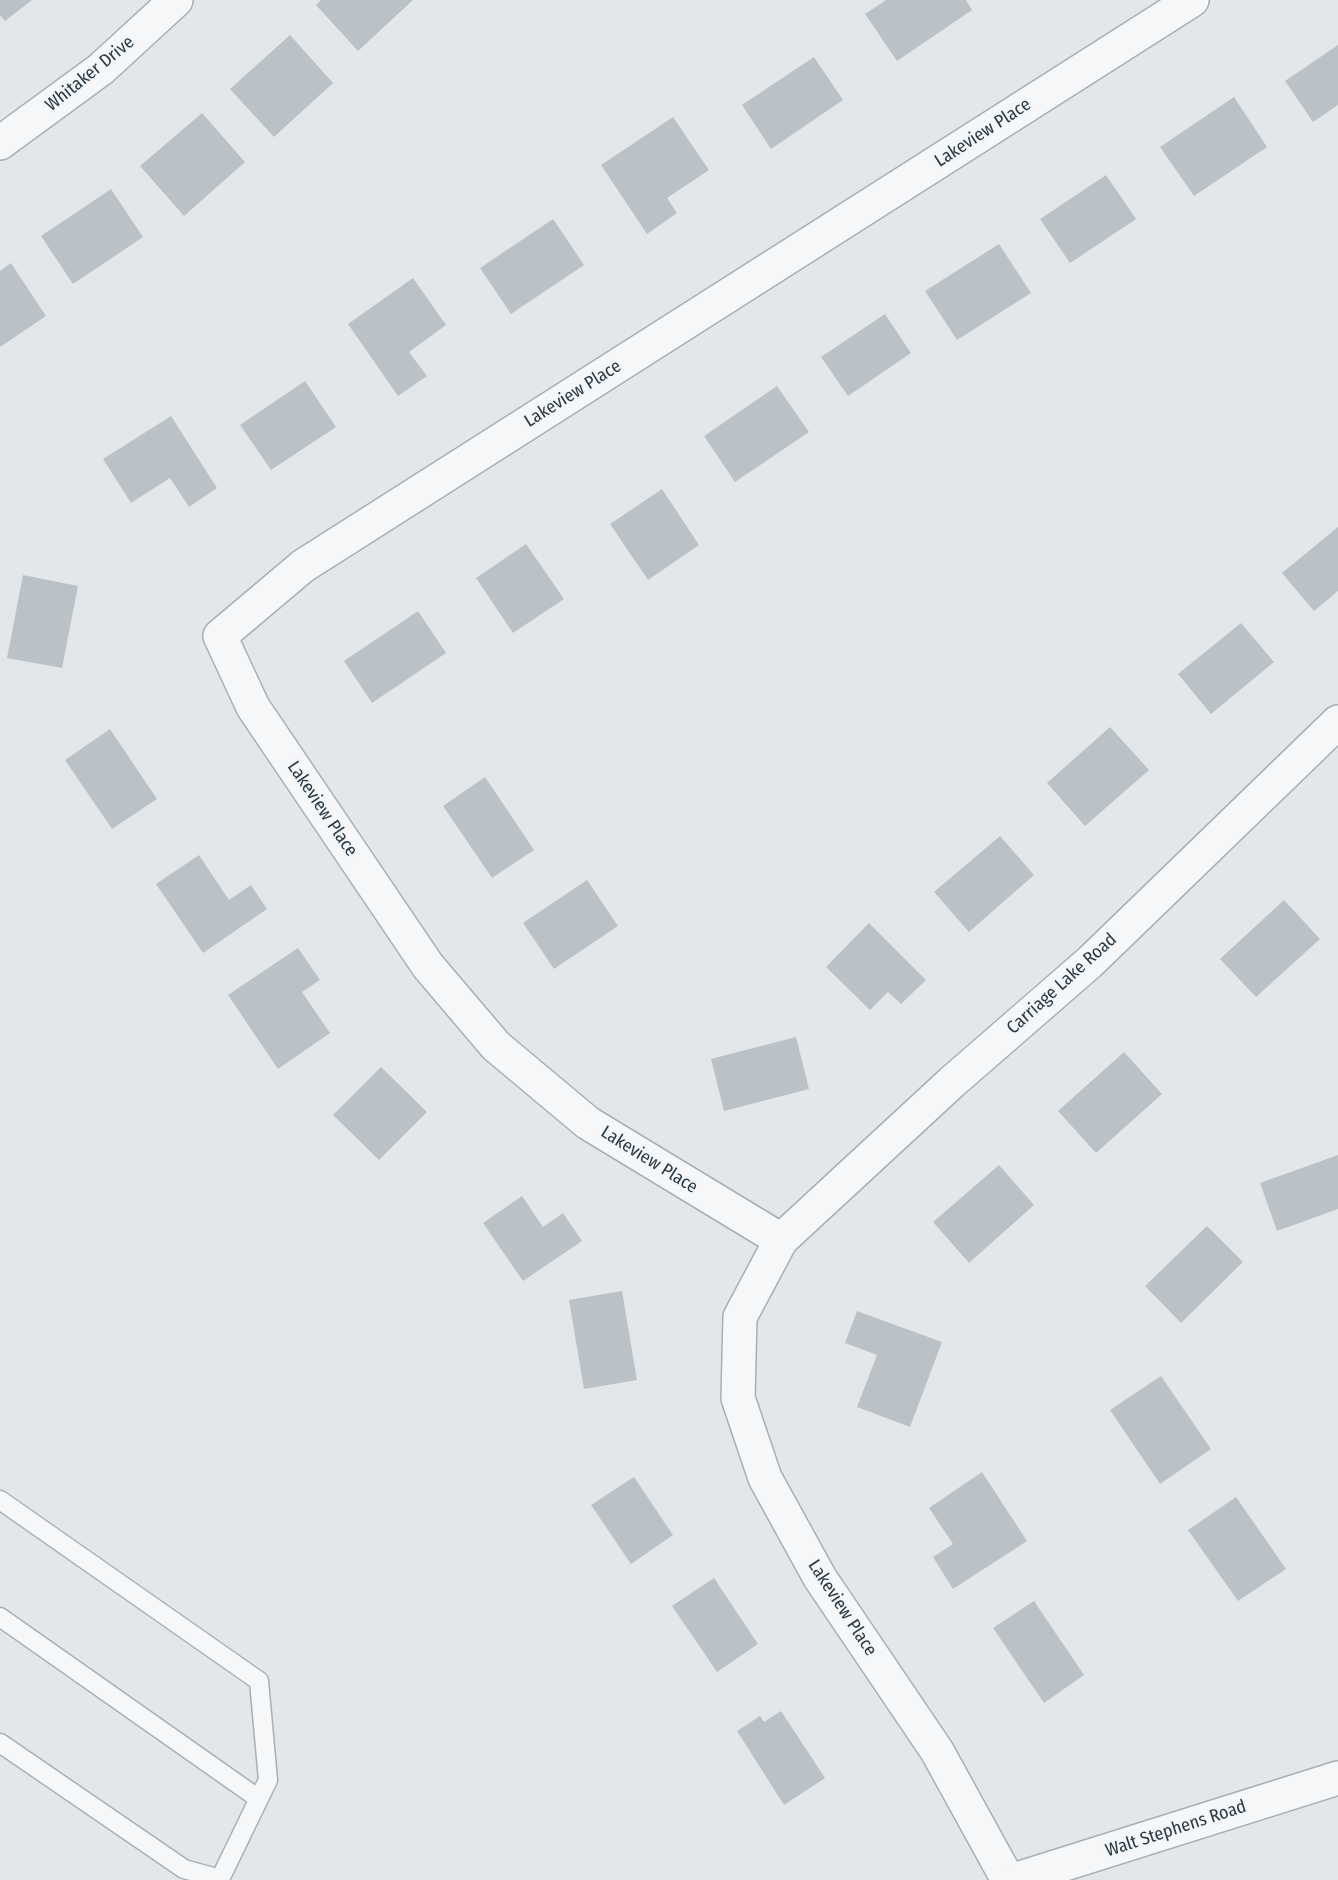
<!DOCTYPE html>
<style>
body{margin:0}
canvas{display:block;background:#e3e7ea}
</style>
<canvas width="1338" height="1880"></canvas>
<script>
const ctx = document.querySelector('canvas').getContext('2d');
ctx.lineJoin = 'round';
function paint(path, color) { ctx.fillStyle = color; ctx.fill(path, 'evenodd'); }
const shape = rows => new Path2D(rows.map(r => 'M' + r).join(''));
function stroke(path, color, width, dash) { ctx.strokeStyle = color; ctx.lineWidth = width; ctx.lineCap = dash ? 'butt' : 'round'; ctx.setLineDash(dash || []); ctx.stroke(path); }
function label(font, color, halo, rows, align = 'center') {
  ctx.font = font + ' "Fira Sans Condensed",sans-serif'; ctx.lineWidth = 5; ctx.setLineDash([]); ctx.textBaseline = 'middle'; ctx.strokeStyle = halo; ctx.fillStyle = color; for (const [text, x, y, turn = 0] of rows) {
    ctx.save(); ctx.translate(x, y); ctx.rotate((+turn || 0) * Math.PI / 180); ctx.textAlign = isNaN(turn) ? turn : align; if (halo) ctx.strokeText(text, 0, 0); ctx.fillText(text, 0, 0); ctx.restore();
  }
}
paint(shape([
 [0,0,32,0,5,21,0,15],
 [321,0,413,0,358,51,316,5],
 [886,0,966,0,972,10,897,61,865,14],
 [290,35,333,83,274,137,230,89],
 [1338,45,1338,105,1313,122,1285,81],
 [814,57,843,100,771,149,742,105],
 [1234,97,1267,147,1194,196,1160,147],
 [202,113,245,162,184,216,140,166],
 [673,117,709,170,667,198,677,213,647,234,601,165],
 [1106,175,1136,219,1070,263,1040,219],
 [111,189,143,237,73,284,41,236],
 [553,219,584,265,511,314,480,268],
 [999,244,1031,293,957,340,925,291],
 [11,263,46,316,0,347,0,271],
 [413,278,446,325,409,352,427,376,398,396,348,324],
 [885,314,911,353,848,396,821,357],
 [305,381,336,427,271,470,240,425],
 [777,386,809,432,735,482,704,436],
 [171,416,217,488,189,507,170,478,131,503,103,459],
 [662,489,699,545,648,580,610,524],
 [1338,527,1338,591,1314,611,1282,573],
 [526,544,564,599,513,633,476,578],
 [23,575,78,586,62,668,7,658],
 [418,611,446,653,372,703,344,661],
 [1241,623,1274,662,1211,714,1178,674],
 [1110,727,1149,770,1085,826,1047,783],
 [110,729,157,799,112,829,65,760],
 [485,777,534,850,492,878,443,806],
 [1000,836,1034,875,969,932,934,892],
 [199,855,229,900,251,885,267,909,203,953,156,884],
 [587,880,618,926,554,969,523,923],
 [1284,900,1320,939,1256,997,1220,959],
 [869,923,926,980,901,1004,888,992,870,1010,826,967],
 [298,948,320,980,302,992,330,1033,278,1069,228,995],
 [796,1037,809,1089,724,1111,711,1059],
 [1124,1052,1162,1094,1096,1153,1058,1111],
 [381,1067,427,1112,379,1160,333,1115],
 [1338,1155,1338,1209,1277,1231,1260,1183],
 [999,1165,1034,1205,969,1263,933,1222],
 [522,1196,543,1227,563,1213,582,1241,523,1281,483,1223],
 [1207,1226,1243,1262,1181,1323,1145,1286],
 [622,1291,637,1380,584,1389,569,1300],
 [857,1311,942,1342,910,1427,857,1407,877,1355,845,1343],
 [1161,1376,1211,1449,1160,1484,1110,1410],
 [982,1472,1027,1541,953,1589,933,1557,953,1544,929,1508],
 [634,1477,673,1535,631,1564,591,1505],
 [1236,1497,1286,1569,1238,1601,1188,1530],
 [714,1578,758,1644,717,1672,672,1606],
 [1034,1601,1084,1675,1044,1703,993,1628],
 [781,1711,825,1778,784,1805,737,1731,760,1716,764,1722]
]), '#bac2c7');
const service = shape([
 [0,1500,259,1681,268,1780,220,1879,184,1869,0,1743],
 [0,1617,259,1799]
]);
const minor = shape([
 [0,143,101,69,176,0],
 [781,1240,952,1082,1090,962,1338,722],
 [1008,1880,937,1751,820,1578,765,1478,738,1398,740,1317,781,1240,588,1123,496,1046,428,966,253,707,220,636,303,566,1192,0]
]);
const tertiary = shape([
 [1014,1880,1338,1778]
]);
stroke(service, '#a8afb4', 21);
stroke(minor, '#a8afb4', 36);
stroke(tertiary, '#a8afb4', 36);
stroke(service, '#f6f7f9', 18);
stroke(minor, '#f6f7f9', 33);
stroke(tertiary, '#f6f7f9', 33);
label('18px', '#2b3842', '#f3f6f8', [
 ["Whitaker Drive",90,74,-39],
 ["Lakeview Place",983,133,-33],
 ["Lakeview Place",573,394,-32],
 ["Lakeview Place",322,809,56],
 ["Carriage Lake Road",1062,984,-42],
 ["Lakeview Place",649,1160,32],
 ["Lakeview Place",842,1608,57],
 ["Walt Stephens Road",1176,1829,-18]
]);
</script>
